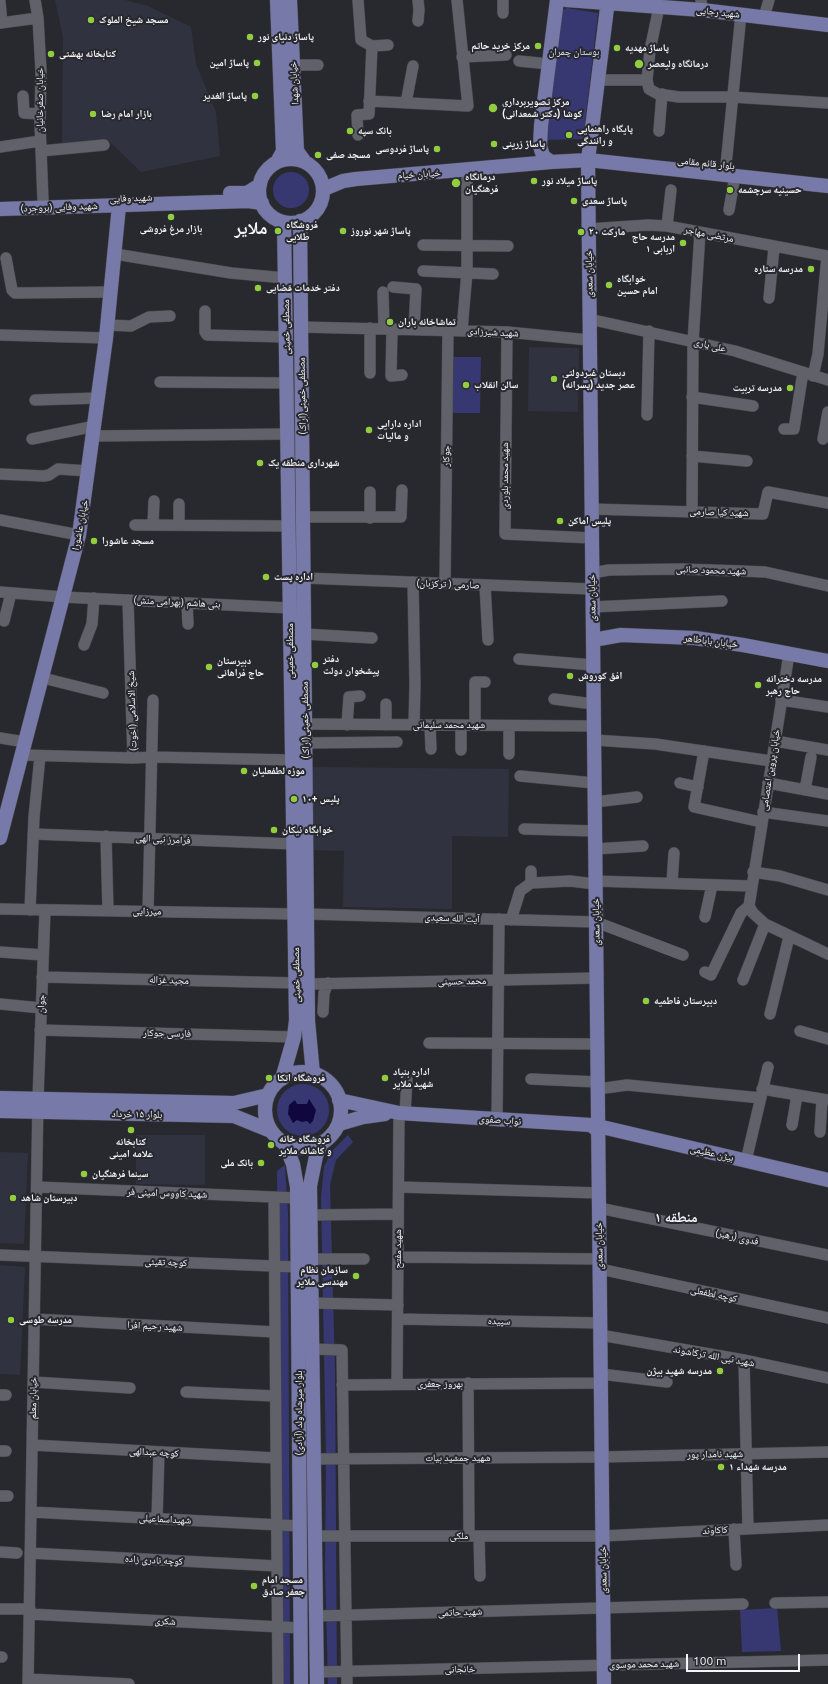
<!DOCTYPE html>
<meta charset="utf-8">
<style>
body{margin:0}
#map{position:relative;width:828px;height:1684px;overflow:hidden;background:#28292f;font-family:Ubuntu,sans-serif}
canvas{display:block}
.scale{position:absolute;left:686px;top:1654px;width:114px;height:18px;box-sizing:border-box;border:2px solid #f4f4f9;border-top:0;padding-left:5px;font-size:12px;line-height:14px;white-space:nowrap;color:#f4f4f9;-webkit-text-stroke:3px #28292f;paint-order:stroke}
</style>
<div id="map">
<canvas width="828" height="1684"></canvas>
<div class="scale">100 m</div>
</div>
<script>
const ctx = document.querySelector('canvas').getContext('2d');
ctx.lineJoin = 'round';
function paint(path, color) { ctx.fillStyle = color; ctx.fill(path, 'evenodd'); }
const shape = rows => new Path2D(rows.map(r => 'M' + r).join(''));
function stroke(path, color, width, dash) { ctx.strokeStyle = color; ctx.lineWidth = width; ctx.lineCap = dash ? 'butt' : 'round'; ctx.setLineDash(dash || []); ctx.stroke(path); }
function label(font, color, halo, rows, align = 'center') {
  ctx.font = font + ' Ubuntu,"Noto Naskh Arabic",sans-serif'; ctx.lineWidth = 4; ctx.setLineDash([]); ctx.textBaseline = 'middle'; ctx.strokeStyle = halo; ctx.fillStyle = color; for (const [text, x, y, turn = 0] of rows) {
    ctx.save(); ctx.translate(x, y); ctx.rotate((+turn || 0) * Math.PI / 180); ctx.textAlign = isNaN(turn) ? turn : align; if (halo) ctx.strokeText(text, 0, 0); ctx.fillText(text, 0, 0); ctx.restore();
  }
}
paint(shape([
 [55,0,125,0,148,6,191,27,196,64,216,112,220,156,141,172,108,140,62,145,63,37],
 [529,347,579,348,578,412,528,411],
 [312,767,509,769,508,837,452,836,452,909,343,907,344,851,312,850],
 [136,1135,205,1135,205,1185,136,1184],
 [0,1152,28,1153,24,1244,0,1243],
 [0,1265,25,1267,20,1375,0,1374]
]), '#30323f');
paint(shape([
 [567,8,598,13,583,139,545,140,560,11],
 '273 190a18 18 0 1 1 36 0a18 18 0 1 1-36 0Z',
 [453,357,481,357,480,413,452,413],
 '277 1110a26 26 0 1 1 52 0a26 26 0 1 1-52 0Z',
 [348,1135,353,1142,336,1160,330,1185,335,1370,337,1684,328,1684,325,1567,326,1458,321,1197,324,1167,331,1152],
 [285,1165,288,1212,290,1684,280,1684,277,1171],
 [777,1608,781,1651,742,1652,740,1610]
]), '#373871');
paint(shape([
 [309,1099,316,1110,313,1121,310,1124,307,1121,302,1122,297,1120,293,1123,288,1114,289,1105,295,1100,297,1104,307,1104]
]), '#10073f');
const minor = shape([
 [35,0,38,18,41,71,40,123,43,201],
 [358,0,361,40,372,46,369,114,357,115,358,135],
 [418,0,419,10,418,21],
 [701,0,702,10],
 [0,2,2,23],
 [659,7,650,50,647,80,649,89,658,94,679,97,732,97,828,103],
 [503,13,503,0],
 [764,17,769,0],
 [0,23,38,18],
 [372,46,388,45],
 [462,57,506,55],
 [519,61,549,64],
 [293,65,318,65],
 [597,80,647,80],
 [23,96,24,113,40,114],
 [369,101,468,106,457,0],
 [406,103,413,66],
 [659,131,662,94],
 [0,147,40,141],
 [41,151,104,145],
 [726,165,741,14],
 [729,210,735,176],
 [667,226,671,190],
 [588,229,648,225,667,226,828,256],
 [423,245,508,246],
 [115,254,231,273,285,278],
 [6,258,12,290,15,293,110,292],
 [423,271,493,274],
 [393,287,416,289,414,329],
 [383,292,384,328],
 [769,298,774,248],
 [205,311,205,332,207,335,286,337],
 [589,319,735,351,828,380],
 [107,325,131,326,149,317,170,316],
 [301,327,507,332,589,340],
 [392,329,391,376,402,375],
 [462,330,467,272,467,170],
 [507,332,505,534,592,538],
 [0,335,106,338],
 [370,373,370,328],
 [813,376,818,354,827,256],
 [160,382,287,383],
 [692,397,753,406],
 [35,400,98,398],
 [647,415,649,331],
 [784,429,794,429,803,372],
 [93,436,288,434],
 [32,439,95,426],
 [823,439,828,412],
 [692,456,747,461],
 [0,474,44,476,49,475,58,469,89,471],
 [179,504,179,525],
 [591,509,763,514,768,492,828,503],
 [692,511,693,342,700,232],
 [303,517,401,517,402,490],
 [370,518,370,492],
 [0,520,79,535],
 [135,525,289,526],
 [153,525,154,501],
 [592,573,609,570,682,569,741,571,765,572,828,586],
 [304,578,592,589],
 [413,582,415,685,414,725],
 [445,583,448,329],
 [485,585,488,640],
 [0,592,63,597,290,608],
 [187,603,188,624],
 [592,607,722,601],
 [4,621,11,593],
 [304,634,372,638],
 [84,645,92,624,94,598],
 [789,654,749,906,753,913,765,924,828,954],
 [519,659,593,665],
 [43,678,103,693],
 [554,699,593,704],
 [781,700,828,707],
 [305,724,594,726],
 [347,725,349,697,360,696],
 [386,725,386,704],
 [430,725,431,749],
 [461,725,461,750],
 [475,726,475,682,485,682],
 [509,726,509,754],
 [0,738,25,742],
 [594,740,655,744,771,761],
 [775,741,828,750],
 [305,743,397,742],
 [704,751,694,807,761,822],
 [22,755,133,758,128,600],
 [133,758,152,757,291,760],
 [520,776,594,783],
 [680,783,698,787],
 [768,783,828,794],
 [805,790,811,757],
 [595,802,637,797],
 [763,812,828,821],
 [524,829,595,831],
 [33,834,294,844],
 [106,836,108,911],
 [595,849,643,846],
 [531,871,531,883],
 [753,872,780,876,828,890],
 [595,881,751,886],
 [672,883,674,853],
 [0,909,295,914],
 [30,910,34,817,40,756],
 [148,912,153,700],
 [307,914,596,922,683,955],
 [705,917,712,885],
 [511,920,520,891,531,883,570,881,595,884],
 [0,952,43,955],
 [705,972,711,975,741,913,749,906],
 [42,977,296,983],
 [743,980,765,924],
 [308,984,597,978],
 [0,1004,41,1008],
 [323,1012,324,993,328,983],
 [770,1014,789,937],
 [40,1030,294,1037],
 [800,1031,828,1039],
 [429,1043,597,1044],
 [531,1079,598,1082],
 [598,1089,627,1085,761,1098],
 [762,1089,828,1100],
 [405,1113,407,1080],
 [497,1120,499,919],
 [792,1125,797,1095],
 [820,1132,822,1099],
 [746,1161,768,1067],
 [37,1187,297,1198],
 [399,1187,599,1193],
 [274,1197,278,1684],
 [599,1208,828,1255],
 [311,1215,398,1214],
 [0,1255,297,1267],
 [398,1257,600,1259],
 [311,1259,364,1259],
 [600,1269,828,1318],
 [312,1303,398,1305],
 [34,1319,275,1332],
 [398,1319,600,1323],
 [600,1335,744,1360,828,1378],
 [312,1349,342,1350,347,1684],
 [744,1360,748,1529],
 [601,1374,667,1382],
 [33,1382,130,1388],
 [468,1383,469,1536],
 [397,1384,399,1113],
 [342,1385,601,1383],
 [186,1392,275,1396],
 [0,1395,6,1395],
 [32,1445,276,1458],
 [0,1451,6,1451],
 [314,1459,602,1457,828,1452],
 [0,1496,8,1496],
 [31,1512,299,1526],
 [157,1519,159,1452],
 [734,1529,736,1565],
 [315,1536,602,1536,828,1525],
 [479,1536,480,1576],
 [0,1552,17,1553],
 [30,1553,277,1566],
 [775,1603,828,1602],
 [0,1609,30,1609],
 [29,1614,300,1628],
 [316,1616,743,1604],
 [0,1657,2,1657],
 [317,1672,828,1660],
 [28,1679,129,1684],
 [28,1684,38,1099,45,910]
]);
const major = shape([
 [290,0,297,151,305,162],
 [566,0,702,10,828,25],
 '259 191a32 32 0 1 1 64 0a32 32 0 1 1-64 0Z',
 [277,162,283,151,277,0],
 [551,162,543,156,540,146,541,126,557,0],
 [324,189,343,181,356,179,551,162,588,160,828,186],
 [230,193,247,193,260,185],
 [0,209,248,201,262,203],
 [300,221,308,1021,313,1074],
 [593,640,621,635,695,638,743,645,828,661],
 [0,838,79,535,106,338,119,206],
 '265 1110a38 38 0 1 1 76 0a38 38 0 1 1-76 0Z',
 [282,1079,294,1037,296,1020,284,222],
 [0,1098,234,1103,268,1095],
 [339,1100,399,1113,591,1125,598,1131,602,1127,828,1180],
 [0,1111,234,1116,271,1131],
 [339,1124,363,1117,385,1114],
 [285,1144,293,1164,297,1187,301,1684],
 [317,1684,310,1186,316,1156,321,1144],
 [604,1684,588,160,608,0]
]);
stroke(minor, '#47474d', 12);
stroke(major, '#47474d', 15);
stroke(minor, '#606169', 11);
stroke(major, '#777aa9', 14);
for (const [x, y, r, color] of [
 [91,20,4,"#91cd3f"],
 [250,37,4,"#91cd3f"],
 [538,46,4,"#91cd3f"],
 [617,48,4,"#91cd3f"],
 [51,54,4,"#91cd3f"],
 [257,63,4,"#91cd3f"],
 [639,64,5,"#91cd3f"],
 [255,96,4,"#91cd3f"],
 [493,108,5,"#91cd3f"],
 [93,114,4,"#91cd3f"],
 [350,131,4,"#91cd3f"],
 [569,135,4,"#91cd3f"],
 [494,144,4,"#91cd3f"],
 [437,149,4,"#91cd3f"],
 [318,155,4,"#91cd3f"],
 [534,181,4,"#91cd3f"],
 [456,183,5,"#91cd3f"],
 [730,190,4,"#91cd3f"],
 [574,201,4,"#91cd3f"],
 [171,217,4,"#91cd3f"],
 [278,231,4,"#91cd3f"],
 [343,231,4,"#91cd3f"],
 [581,232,4,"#91cd3f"],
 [683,243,4,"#91cd3f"],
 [811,269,4,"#91cd3f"],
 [609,285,4,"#91cd3f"],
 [258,288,4,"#91cd3f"],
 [390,322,4,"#91cd3f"],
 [554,379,4,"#91cd3f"],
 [466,385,4,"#91cd3f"],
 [790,388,4,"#91cd3f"],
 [369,430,4,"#91cd3f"],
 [260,463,4,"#91cd3f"],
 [560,521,4,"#91cd3f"],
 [94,541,4,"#91cd3f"],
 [266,577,4,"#91cd3f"],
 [315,665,4,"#91cd3f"],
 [209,667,4,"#91cd3f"],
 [570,676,4,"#91cd3f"],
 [758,685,4,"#91cd3f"],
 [244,771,4,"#91cd3f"],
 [294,799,4,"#91cd3f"],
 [274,830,4,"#91cd3f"],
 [646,1001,4,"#91cd3f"],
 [269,1078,4,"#91cd3f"],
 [385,1078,4,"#91cd3f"],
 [131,1130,4,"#91cd3f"],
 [271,1145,4,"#91cd3f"],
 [261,1163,4,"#91cd3f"],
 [84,1174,4,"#91cd3f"],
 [13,1198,4,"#91cd3f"],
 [356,1276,4,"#91cd3f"],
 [11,1320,4,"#91cd3f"],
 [720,1371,4,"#91cd3f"],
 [721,1467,4,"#91cd3f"],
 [254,1586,4,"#91cd3f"]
]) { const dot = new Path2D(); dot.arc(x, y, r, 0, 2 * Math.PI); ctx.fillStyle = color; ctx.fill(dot); stroke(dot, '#28292f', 1.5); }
label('10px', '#f4f4f9', '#28292f', [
 ["شهید رجایی",718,12,6],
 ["خیابان شهدا",294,83,-93],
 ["خیابان صفرخانیان",40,100,-90],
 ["بلوار قائم مقامی",706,163,6],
 ["خیابان خیام",419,174,-4],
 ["شهید وفایی",131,198,-2],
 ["شهید وفایی (بروجرد)",59,207,-2],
 ["مرتضی مهاجر",709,234,11],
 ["خیابان سعدی",589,274,-91],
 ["مصطفی خمینی",286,327,-91],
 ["شهید شیرزادی",493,332,3],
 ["علی یاری",710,345,13],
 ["مصطفی خمینی(اراک)",302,396,-91],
 ["جوکار",446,456,-89],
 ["شهید محمد بلوردی",505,476,-90],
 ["شهید کیا صارمی",719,512,2],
 ["خیابان عاشورا",80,525,-79],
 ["شهید محمود صائبی",711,570,2],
 ["صارمی ( ترکزبان)",448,584,2],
 ["خیابان سعدی",592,598,-91],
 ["بنی هاشم (بهرامی منش)",177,602,3],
 ["خیابان باباطاهر",711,641,7],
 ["مصطفی خمینی",290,651,-90],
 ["شیخ الاسلامی (اخوت)",132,711,-92],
 ["مصطفی خمینی(اراک)",305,720,-91],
 ["شهید محمد سلیمانی",449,725],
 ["خیابان پروین اعتصامی",770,770,-81],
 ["فرامرز نبی الهی",163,839,3],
 ["میرزایی",147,911,1],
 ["آیت الله سعیدی",452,918,2],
 ["خیابان سعدی",596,922,-91],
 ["مصطفی خمینی",296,975,-91],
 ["مجید غزاله",169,980,2],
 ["محمد حسینی",462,981,-1],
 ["جوان",41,1004,-88],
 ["فارسی جوکار",167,1033,1],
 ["بلوار ۱۵ خرداد",137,1114,1],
 ["نواب صفوی",500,1120,4],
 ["بیژن عظیمی",712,1153,13],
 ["شهید کاووس امینی فر",167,1193,2],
 ["فدوی (رهبر)",737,1237,12],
 ["خیابان سعدی",599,1246,-91],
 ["شهید مفتح",398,1249,-90],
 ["کوچه تقیئی",166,1262,2],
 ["کوچه لطفعلی",714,1294,12],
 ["سپیده",499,1321,1],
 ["شهید رحیم افرا",155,1326,3],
 ["شهید نبی الله ترکاشوند",714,1356,10],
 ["بهروز جعفری",440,1384],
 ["خیابان معلم",33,1398,-89],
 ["بلوار میرشاه ولد (آزادی)",299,1413,-90],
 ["کوچه عبدالهی",154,1452,3],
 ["شهید نامدار پور",715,1454,-1],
 ["شهید جمشید بیات",458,1458],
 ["شهیداسماعیلی",165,1519,3],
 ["کاکاوند",715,1530,-3],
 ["ملکی",459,1536],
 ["کوچه نادری زاده",154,1560,3],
 ["خیابان سعدی",603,1570,-91],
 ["شهید حاتمی",460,1612,-2],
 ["شکری",165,1621,3],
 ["شهید محمد موسوی",644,1664,-1],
 ["خانجانی",460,1669,-1]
]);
label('bold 10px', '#f4f4f9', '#28292f', [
 ["مسجد شیخ الملوک",99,20],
 ["پاساژ دنیای نور",258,37],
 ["مرکز خرید حاتم",530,46,"right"],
 ["پاساژ مهدیه",625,48],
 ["کتابخانه بهشتی",59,54],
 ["پاساژ امین",249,63,"right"],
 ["درمانگاه ولیعصر",648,64],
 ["پاساژ الغدیر",247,96,"right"],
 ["مرکز تصویربرداری",502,102],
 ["کوشا (دکتر شمعدانی)",502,114],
 ["بازار امام رضا",101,114],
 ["پایگاه راهنمایی",577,129],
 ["و رانندگی",577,141],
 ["بانک سپه",358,131],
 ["پاساژ زرینی",502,144],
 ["پاساژ فردوسی",429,149,"right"],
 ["مسجد صفی",326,155],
 ["درمانگاه",465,177],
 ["فرهنگیان",465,189],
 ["پاساژ میلاد نور",542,181],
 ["حسینیه سرچشمه",738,190],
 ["پاساژ سعدی",582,201],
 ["فروشگاه",286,225],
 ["طلایی",286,237],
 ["بازار مرغ فروشی",171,229,"center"],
 ["پاساژ شهر نوروز",351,231],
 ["مارکت ۲۰",589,232],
 ["مدرسه حاج",675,237,"right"],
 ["اربابی ۱",675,249,"right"],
 ["مدرسه ستاره",803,269,"right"],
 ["خوابگاه",617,279],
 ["امام حسین",617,291],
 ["دفتر خدمات قضایی",266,288],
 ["تماشاخانه باران",398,322],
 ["دبستان غیردولتی",562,373],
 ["عصر جدید (پسرانه)",562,385],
 ["سالن انقلاب",474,385],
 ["مدرسه تربیت",782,388,"right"],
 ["اداره دارایی",377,424],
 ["و مالیات",377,436],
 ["شهرداری منطقه یک",268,463],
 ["پلیس اماکن",568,521],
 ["مسجد عاشورا",102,541],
 ["اداره پست",274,577],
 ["دفتر",323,659],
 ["پیشخوان دولت",323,671],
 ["دبیرستان",217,661],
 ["حاج فراهانی",217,673],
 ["افق کوروش",578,676],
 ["مدرسه دخترانه",766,679],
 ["حاج رهبر",766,691],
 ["موزه لطفعلیان",252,771],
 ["پلیس +۱۰",302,799],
 ["خوابگاه نیکان",282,830],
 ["دبیرستان فاطمیه",654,1001],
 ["اداره بنیاد",393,1072],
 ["شهید ملایر",393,1084],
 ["فروشگاه اتکا",277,1078],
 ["فروشگاه خانه",279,1139],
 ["و کاشانه ملایر",279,1151],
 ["کتابخانه",131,1142,"center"],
 ["علامه امینی",131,1154,"center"],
 ["بانک ملی",253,1163,"right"],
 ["سینما فرهنگیان",92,1174],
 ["دبیرستان شاهد",21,1198],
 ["سازمان نظام",348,1270,"right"],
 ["مهندسی ملایر",348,1282,"right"],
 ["مدرسه طوسی",19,1320],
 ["مدرسه شهید بیژن",712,1371,"right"],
 ["مدرسه شهداء ۱",729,1467],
 ["مسجد امام",262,1580],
 ["جعفر صادق",262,1592]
], 'left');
label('10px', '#dfe1f4', '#28292f', [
 ["بوستان چمران",574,52]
]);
label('bold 14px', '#f4f4f9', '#28292f', [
 ["منطقه ۱",676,1217]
]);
label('bold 18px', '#f4f4f9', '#28292f', [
 ["ملایر",251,228]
]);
</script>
